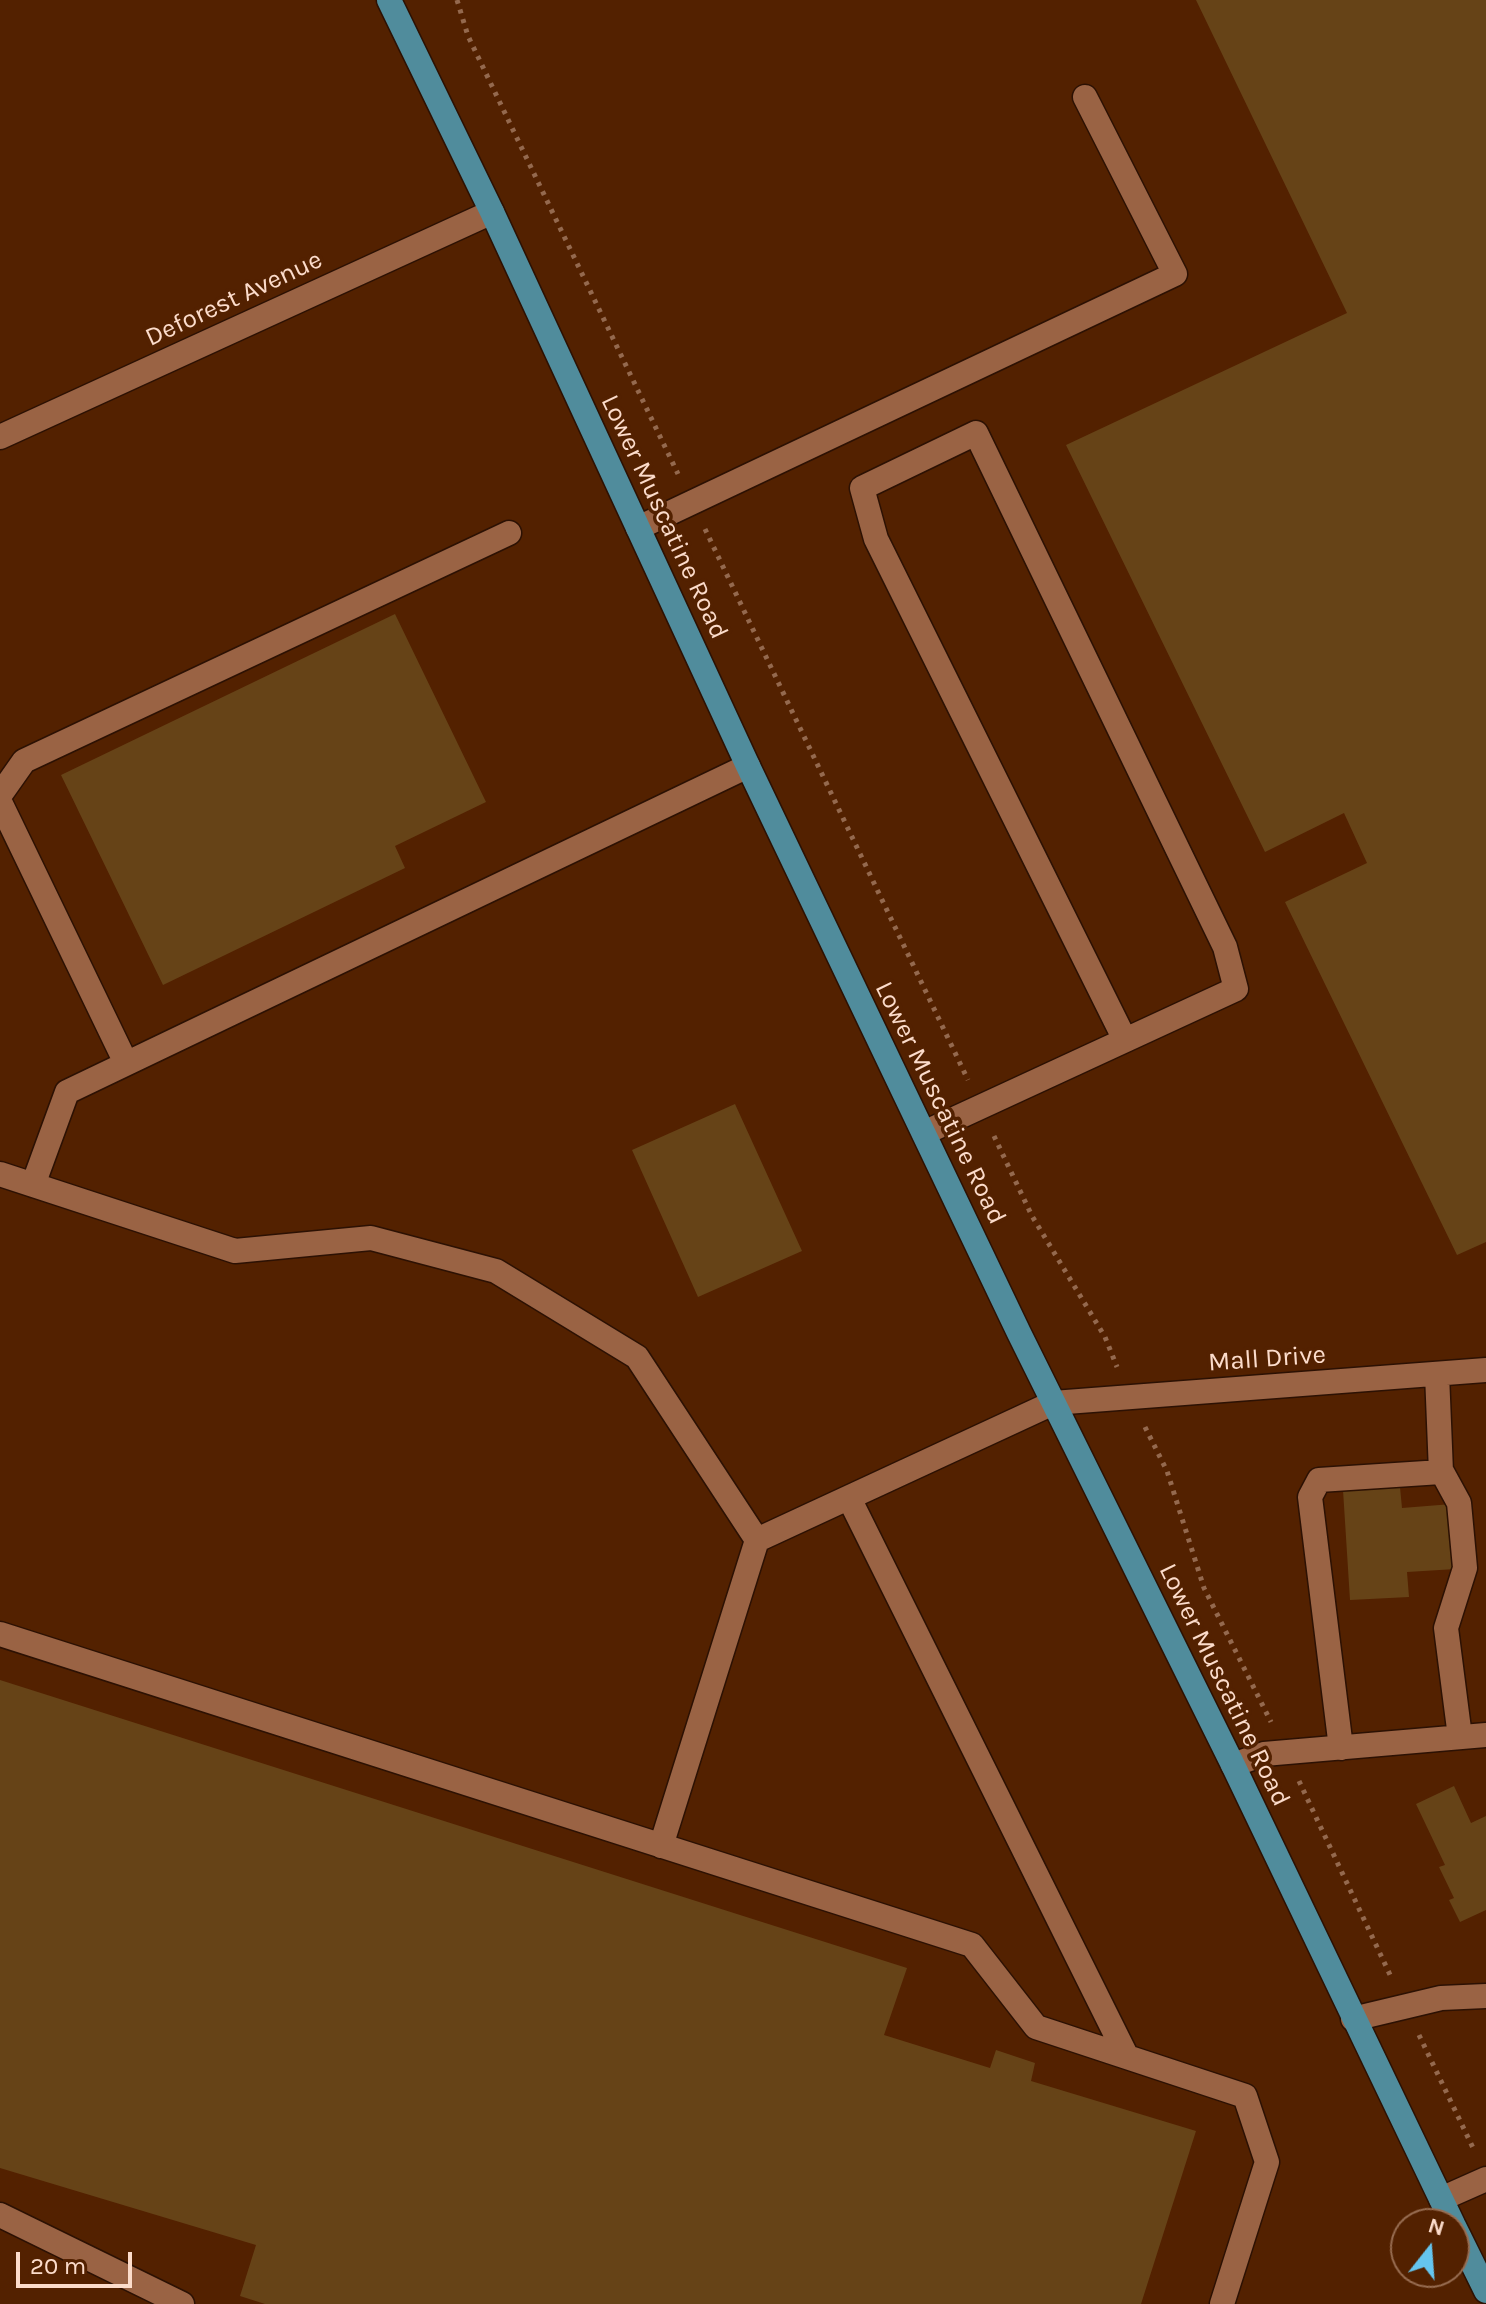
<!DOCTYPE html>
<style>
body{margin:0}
#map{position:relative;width:1486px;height:2304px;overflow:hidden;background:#532100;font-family:Karla,sans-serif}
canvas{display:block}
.north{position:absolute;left:1390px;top:2208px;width:80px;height:80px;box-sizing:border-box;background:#532100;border:2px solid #976c51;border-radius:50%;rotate:17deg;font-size:22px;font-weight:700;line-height:32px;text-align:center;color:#fcdccb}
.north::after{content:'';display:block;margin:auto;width:28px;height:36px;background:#65c5ee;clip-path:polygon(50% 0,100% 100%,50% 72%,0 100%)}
.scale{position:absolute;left:16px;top:2252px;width:116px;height:36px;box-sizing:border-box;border:4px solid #fcdccb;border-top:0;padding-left:10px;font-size:24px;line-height:28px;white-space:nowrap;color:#fcdccb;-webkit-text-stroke:6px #532100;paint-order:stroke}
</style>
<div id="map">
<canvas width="1486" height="2304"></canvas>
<div class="north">N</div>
<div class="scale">20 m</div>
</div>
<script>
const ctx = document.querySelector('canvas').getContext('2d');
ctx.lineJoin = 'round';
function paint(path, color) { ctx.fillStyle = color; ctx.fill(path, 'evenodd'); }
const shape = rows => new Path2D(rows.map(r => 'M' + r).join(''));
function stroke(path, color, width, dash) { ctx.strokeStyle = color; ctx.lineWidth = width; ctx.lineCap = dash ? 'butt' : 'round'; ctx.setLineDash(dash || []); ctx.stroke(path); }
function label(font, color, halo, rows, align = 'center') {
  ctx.font = font + ' Karla,sans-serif'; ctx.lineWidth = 7; ctx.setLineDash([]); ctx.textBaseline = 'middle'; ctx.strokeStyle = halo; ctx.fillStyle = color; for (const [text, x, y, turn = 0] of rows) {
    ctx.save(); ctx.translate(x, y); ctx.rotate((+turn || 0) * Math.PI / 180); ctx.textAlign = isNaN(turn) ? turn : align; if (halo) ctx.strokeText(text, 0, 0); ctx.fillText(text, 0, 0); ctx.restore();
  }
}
paint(shape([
 [1196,0,1486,0,1486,1242,1457,1255,1285,902,1367,863,1344,813,1265,852,1066,445,1347,313],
 [395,614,486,802,395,846,405,868,163,985,61,775],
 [735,1104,802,1251,698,1297,632,1150],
 [1400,1487,1402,1508,1452,1504,1456,1569,1407,1572,1409,1597,1350,1600,1343,1490],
 [0,1680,907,1968,884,2035,990,2068,996,2050,1035,2063,1031,2081,1196,2131,1141,2304,265,2304,240,2296,256,2245,0,2168],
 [1454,1786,1471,1823,1486,1816,1486,1910,1460,1922,1449,1900,1454,1898,1439,1867,1445,1865,1416,1804]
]), '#664317');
const minor = shape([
 [0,437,492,212],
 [638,528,1175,274,1085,97],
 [0,795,24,761,509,533],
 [0,802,126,1063],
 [924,1133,1236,989,1225,947,976,433,862,488,876,539,1125,1040],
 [0,1174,235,1251,371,1238,496,1271,637,1357,757,1540],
 [33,1185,67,1092,748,766],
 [1441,1470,1459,1503,1465,1568,1446,1628,1460,1737],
 [849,1498,1127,2057],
 [0,1634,972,1945,1036,2027,1245,2096,1267,2162,1222,2304],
 [1341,1748,1310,1497,1319,1480,1441,1472,1437,1374],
 [1233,1765,1264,1754,1486,1735],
 [661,1846,757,1540,1053,1403,1486,1370],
 [1353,2019,1441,1998,1486,1996],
 [1441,2199,1486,2179],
 [0,2215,182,2304]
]);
const major = shape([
 [389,0,492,212,748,766,1019,1333,1233,1765,1453,2224],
 [1454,2226,1486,2291]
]);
stroke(minor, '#2c1103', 27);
stroke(major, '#2c1103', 27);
stroke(shape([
 [457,0,468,36,678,474],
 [705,529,968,1080],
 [994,1136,1032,1216,1105,1337,1117,1367],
 [1145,1427,1167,1471,1204,1588,1271,1722],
 [1299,1781,1392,1979],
 [1419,2035,1475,2152]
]), '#94694e', 5, [4, 6]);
stroke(minor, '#9a6344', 24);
stroke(major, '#508c9c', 24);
label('26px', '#fcdccb', '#532100', [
 ["Deforest Avenue",234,299,-25],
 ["Lower Muscatine Road",664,517,65],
 ["Lower Muscatine Road",940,1103,64],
 ["Mall Drive",1267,1359,-4],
 ["Lower Muscatine Road",1224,1685,64]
]);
</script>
